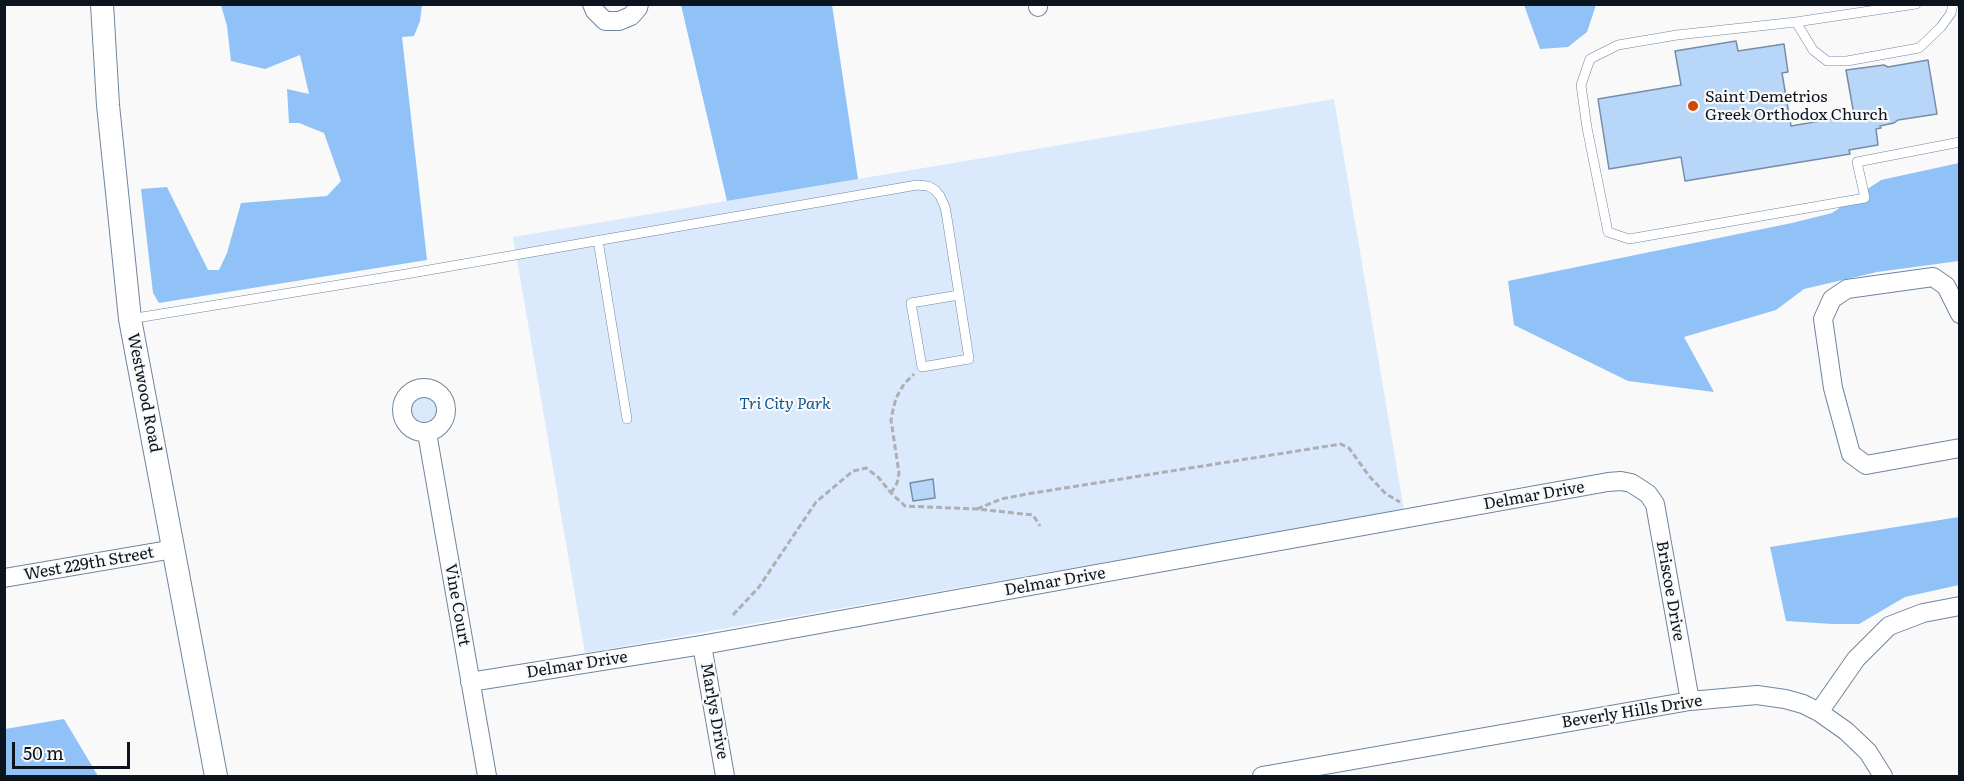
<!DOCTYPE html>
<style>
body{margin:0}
#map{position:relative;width:1964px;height:781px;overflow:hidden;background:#f9f9f9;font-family:Literata,serif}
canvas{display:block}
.frame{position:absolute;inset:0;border:6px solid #0c151f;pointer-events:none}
.scale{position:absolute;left:12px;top:742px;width:118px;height:27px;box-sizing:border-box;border:3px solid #0c151f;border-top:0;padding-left:8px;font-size:18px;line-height:21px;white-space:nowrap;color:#0c151f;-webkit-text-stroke:4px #f9f9f9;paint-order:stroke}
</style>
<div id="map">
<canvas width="1964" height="781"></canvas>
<div class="frame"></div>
<div class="scale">50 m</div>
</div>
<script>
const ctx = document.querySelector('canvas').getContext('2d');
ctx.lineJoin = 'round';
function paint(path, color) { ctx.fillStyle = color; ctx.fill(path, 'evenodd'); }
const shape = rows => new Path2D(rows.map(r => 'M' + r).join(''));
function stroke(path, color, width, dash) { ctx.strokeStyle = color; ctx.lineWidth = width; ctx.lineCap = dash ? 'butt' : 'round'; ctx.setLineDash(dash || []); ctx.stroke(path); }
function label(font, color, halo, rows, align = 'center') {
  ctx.font = font + ' Literata,serif'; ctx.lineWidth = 4.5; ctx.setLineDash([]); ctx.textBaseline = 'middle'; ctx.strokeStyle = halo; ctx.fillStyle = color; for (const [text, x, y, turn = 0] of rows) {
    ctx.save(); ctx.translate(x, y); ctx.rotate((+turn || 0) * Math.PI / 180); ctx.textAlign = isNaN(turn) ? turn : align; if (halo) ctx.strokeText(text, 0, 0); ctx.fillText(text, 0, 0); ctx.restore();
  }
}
paint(shape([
 [1334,99,1404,510,585,653,513,237],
 '411 410a13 13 0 1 1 26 0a13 13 0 1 1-26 0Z'
]), '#dae9fb');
paint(shape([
 [221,5,422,5,420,21,414,36,402,37,427,260,159,303,153,293,141,189,167,187,208,270,219,270,227,253,241,203,327,196,341,181,324,133,299,123,289,123,287,89,309,94,300,55,265,69,231,61,227,26],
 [681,5,832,5,858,179,727,201],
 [1524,5,1524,4,1596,5,1587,32,1568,47,1540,49],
 [1959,163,1959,261,1877,272,1804,289,1776,310,1684,337,1714,392,1628,381,1514,325,1508,281,1792,223,1832,213,1881,180],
 [1959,517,1959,585,1905,597,1859,624,1832,624,1786,621,1770,547],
 [64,719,98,776,5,776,5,729]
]), '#90c2f7');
const building = shape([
 [1736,41,1738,51,1784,44,1788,72,1782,73,1791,126,1854,115,1846,70,1884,65,1888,67,1928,60,1937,114,1898,120,1894,123,1880,126,1881,128,1876,129,1878,145,1849,150,1850,154,1685,181,1681,157,1609,169,1598,99,1681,85,1675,51,1736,41],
 [933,479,935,498,913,501,910,483,933,479]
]);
paint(building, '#b8d6f7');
stroke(building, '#758da7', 1.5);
const service = shape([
 [1916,4,1796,22,1677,35,1618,45,1590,59,1581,85,1587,128,1608,232,1629,239,1865,198,1857,162,1960,142],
 [1796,22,1813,50,1827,61,1847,61,1919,48,1941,27,1951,13,1953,4],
 [598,240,627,419],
 [130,319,406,274,917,185,928,186,935,190,940,196,945,207,947,218,969,359,922,367,911,303,959,295]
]);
const minor = shape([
 [592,4,595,11,605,21,619,21,631,16,638,8,639,4],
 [1038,4,1038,7],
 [1960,314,1946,286,1933,277,1847,289,1832,299,1823,319,1833,388,1851,454,1866,465,1960,448],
 '402 410a22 22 0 1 1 44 0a22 22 0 1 1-44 0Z',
 [427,433,487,776],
 [4,578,174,549],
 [702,645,725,776],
 [470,682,702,645,1608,482,1621,481,1631,483,1639,488,1648,494,1655,504,1690,701],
 [1819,712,1856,659,1889,626,1923,613,1960,606],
 [1262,776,1690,701,1757,695,1785,699,1803,704,1819,712,1846,731,1868,752,1883,776]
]);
const tertiary = shape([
 [102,4,108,105,130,319,216,776]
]);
stroke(service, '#6e86a0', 10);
stroke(minor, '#6e86a0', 20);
stroke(tertiary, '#6e86a0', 24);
stroke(shape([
 [891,493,897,483,899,473,891,420,893,410,896,398,904,384,914,374],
 [977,509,1001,499,1027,494,1341,444,1349,448,1369,476,1386,494,1400,502],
 [733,615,759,587,816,502,853,471,866,468,878,477,891,493,905,506,977,509,1033,515,1040,526]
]), '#adb0b3', 3, [6, 3]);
stroke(service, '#fff', 9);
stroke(minor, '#fff', 18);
stroke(tertiary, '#fff', 22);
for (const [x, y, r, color] of [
 [1693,106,6,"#ce4901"]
]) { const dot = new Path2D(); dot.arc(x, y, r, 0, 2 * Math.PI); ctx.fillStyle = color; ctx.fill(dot); stroke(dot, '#f9f9f9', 2); }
label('16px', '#0c151f', '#f9f9f9', [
 ["Saint Demetrios",1705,97],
 ["Greek Orthodox Church",1705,115]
], 'left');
label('16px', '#0c151f', '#f9f9f9', [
 ["Westwood Road",144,393,79],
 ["Delmar Drive",1534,496,-10],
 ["West 229th Street",89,564,-10],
 ["Delmar Drive",1055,582,-10],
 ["Briscoe Drive",1670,591,80],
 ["Vine Court",457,605,80],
 ["Delmar Drive",577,665,-9],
 ["Marlys Drive",714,711,80],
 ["Beverly Hills Drive",1632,712,-9]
]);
label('italic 16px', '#095594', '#f9f9f9', [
 ["Tri City Park",785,404]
]);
</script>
